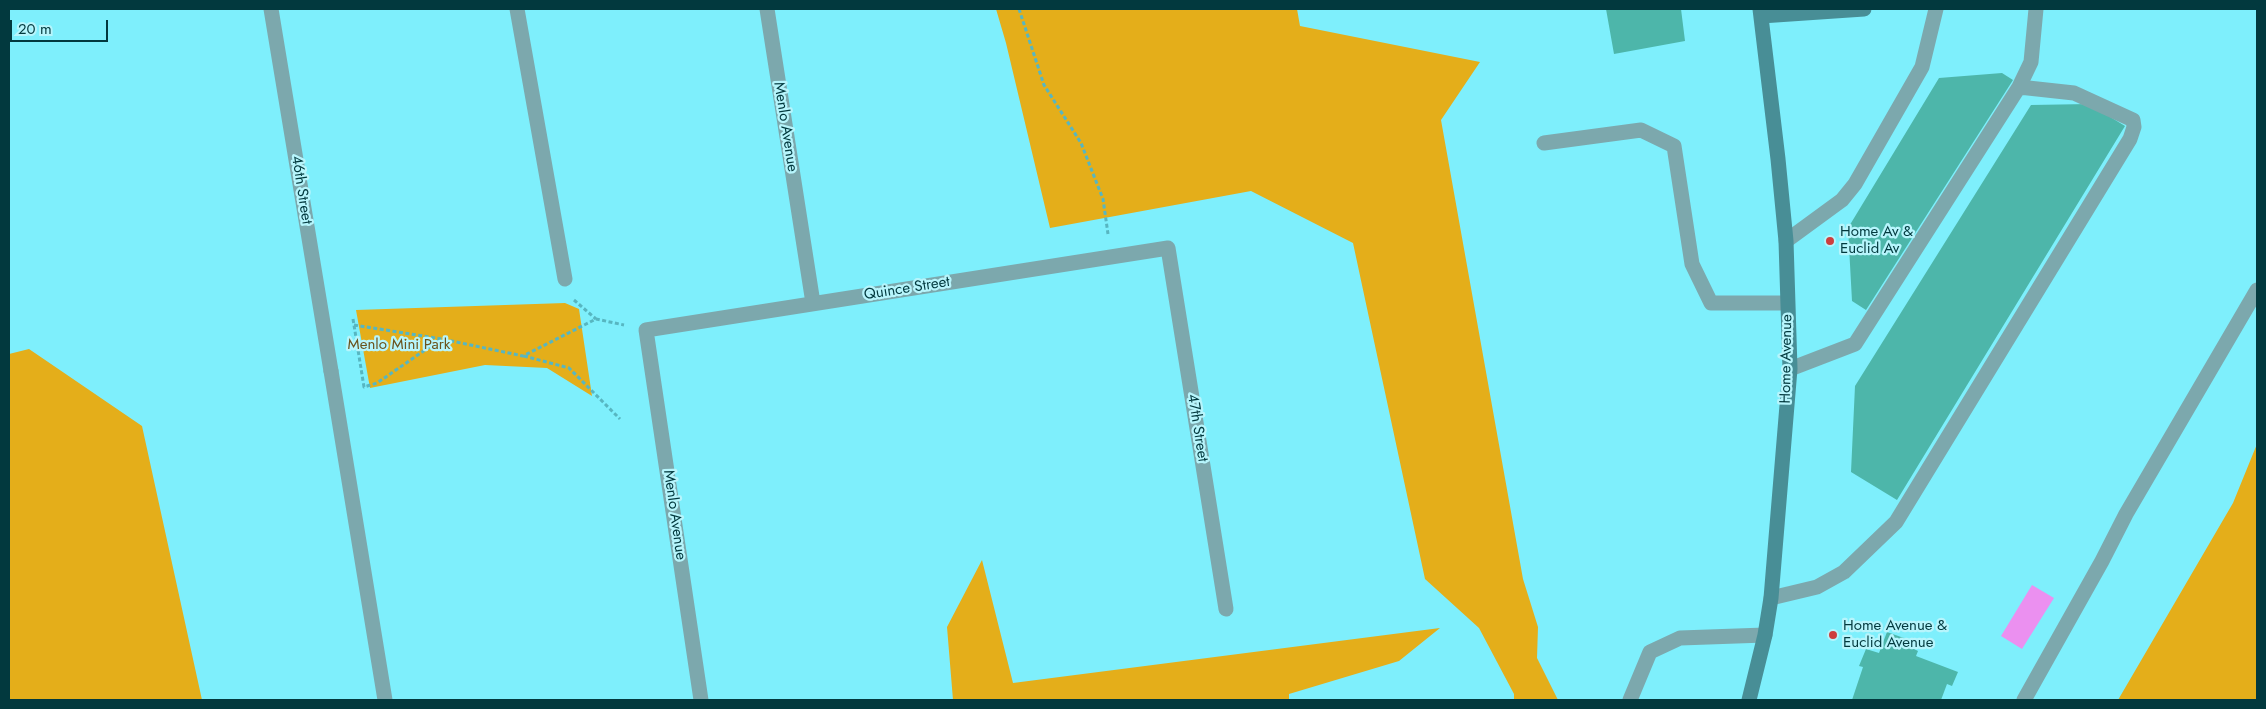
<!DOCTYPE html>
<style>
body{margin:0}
#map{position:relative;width:2266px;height:709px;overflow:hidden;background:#7eeffc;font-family:Jost,sans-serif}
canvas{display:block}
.frame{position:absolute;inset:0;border:10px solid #02393e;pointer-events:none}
.scale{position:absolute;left:10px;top:20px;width:98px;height:22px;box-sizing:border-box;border:2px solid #02393e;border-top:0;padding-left:6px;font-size:15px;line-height:18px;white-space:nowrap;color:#02393e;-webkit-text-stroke:4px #b7f5fc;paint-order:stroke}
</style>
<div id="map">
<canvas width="2266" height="709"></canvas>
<div class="frame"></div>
<div class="scale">20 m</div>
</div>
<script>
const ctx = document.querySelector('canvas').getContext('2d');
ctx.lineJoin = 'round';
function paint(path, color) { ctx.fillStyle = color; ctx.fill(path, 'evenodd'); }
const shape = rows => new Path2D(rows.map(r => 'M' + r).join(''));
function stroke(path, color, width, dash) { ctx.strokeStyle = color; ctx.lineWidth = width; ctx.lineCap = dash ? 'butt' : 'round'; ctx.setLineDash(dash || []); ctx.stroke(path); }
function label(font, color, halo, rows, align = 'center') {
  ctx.font = font + ' Jost,sans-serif'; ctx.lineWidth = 4.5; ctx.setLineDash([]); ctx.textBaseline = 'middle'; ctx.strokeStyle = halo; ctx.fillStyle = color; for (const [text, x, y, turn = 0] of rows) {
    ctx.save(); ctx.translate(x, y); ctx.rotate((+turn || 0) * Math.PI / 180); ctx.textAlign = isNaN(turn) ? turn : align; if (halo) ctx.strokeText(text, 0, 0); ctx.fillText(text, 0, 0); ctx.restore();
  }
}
paint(shape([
 [996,9,1297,9,1300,26,1480,62,1441,120,1523,579,1538,627,1537,658,1558,700,1514,700,1514,694,1479,628,1425,579,1353,243,1251,191,1050,228,1006,43],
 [565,303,579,309,592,396,547,368,485,365,370,388,356,310],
 [29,349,142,426,202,700,9,700,9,354],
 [2257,444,2257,700,2118,700,2233,503],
 [982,560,1013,683,1440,628,1399,661,1289,694,1289,700,953,700,947,627]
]), '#e4ae1a');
paint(shape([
 [2032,585,2054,598,2022,649,2001,636]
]), '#eb90f0');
paint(shape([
 [1606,9,1681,9,1685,41,1614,54],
 [2002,73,2013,80,1866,310,1852,301,1848,228,1939,78],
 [2089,104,2125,126,1897,500,1851,472,1855,386,2031,105],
 [1887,632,1915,642,1912,648,1918,651,1916,656,1958,672,1952,686,1947,684,1941,700,1852,700,1863,667,1859,666,1866,649,1879,653]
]), '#4db6aa');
stroke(shape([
 [1019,9,1044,85,1081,143,1103,199,1108,234],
 [574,300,596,319],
 [353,319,364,387,377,383,441,339],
 [354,325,442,339,523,356,596,319,624,325],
 [524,356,569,368,620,419]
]), '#57b6c1', 3, [4, 2.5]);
stroke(shape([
 [517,9,565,279],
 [2019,87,2031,62,2036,9],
 [1544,143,1641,130,1674,146,1692,264,1711,303,1787,303],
 [1786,241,1842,200,1855,184,1922,67,1936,9],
 [331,371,385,700],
 [1771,598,1817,587,1844,572,1896,522,2130,139,2134,127,2133,120,2074,93,2019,87,1855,344,1790,369],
 [1630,700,1650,652,1680,638,1765,635],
 [2024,700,2102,561,2126,514,2257,290]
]), '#7ca8ad', 15);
stroke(shape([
 [271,9,331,371],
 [767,9,813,303],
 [701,700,646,330,1168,248,1226,609]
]), '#7ca8ad', 15);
stroke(shape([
 [1761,16,1864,9],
 [1749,700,1765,635,1771,598,1790,369,1786,241,1778,159,1760,9]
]), '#488e96', 15);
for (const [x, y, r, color] of [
 [1830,241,5,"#cd3e3e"],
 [1833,635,5,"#cd3e3e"]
]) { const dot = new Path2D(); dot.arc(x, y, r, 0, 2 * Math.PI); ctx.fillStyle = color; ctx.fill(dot); stroke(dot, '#b7f5fc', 2); }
label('15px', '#02393e', '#b7f5fc', [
 ["Menlo Avenue",785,127,81],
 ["46th Street",301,190,81],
 ["Quince Street",907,289,-9],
 ["Home Avenue",1787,359,-89],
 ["47th Street",1197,428,81],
 ["Menlo Avenue",674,515,82]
]);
label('15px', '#02393e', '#b7f5fc', [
 ["Home Av &",1840,232],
 ["Euclid Av",1840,249],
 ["Home Avenue &",1843,626],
 ["Euclid Avenue",1843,643]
], 'left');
label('15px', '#6b531d', '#b7f5fc', [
 ["Menlo Mini Park",399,345]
]);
</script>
